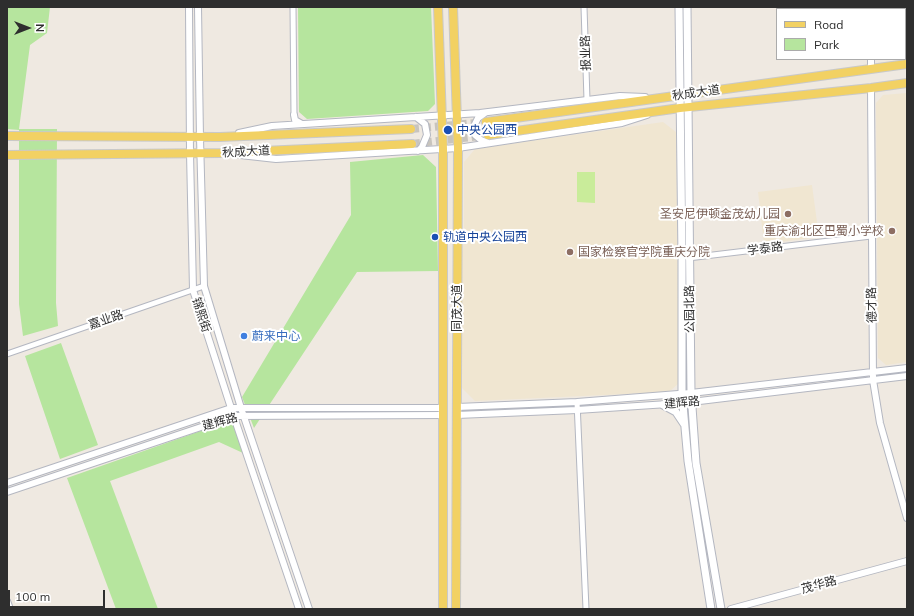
<!DOCTYPE html>
<meta charset="utf-8">
<style>
body{margin:0}
#map{position:relative;width:914px;height:616px;overflow:hidden;background:#efe9e1;font-family:Mulish,sans-serif}
canvas{display:block}
.frame{position:absolute;inset:0;border:8px solid #2e2e2e;pointer-events:none}
.legend{position:absolute;left:776px;top:8px;width:130px;height:52px;box-sizing:border-box;background:#fff;border:1px solid #ababab;margin:0;padding:5px 7px;list-style:none;font-size:12px;color:#2e2e2e}
.legend li{display:flex;align-items:center;gap:8px;height:20px}
.legend b{width:20px;border:1px solid #ababab}
.north{position:absolute;left:8px;top:8px;width:40px;height:40px;-webkit-text-stroke:3px #fff;paint-order:stroke;rotate:90deg;font-size:11px;font-weight:700;line-height:16px;text-align:center;color:#2e2e2e}
.north::after{content:'';display:block;margin:auto;width:14px;height:18px;background:#2e2e2e;clip-path:polygon(50% 0,100% 100%,50% 72%,0 100%)}
.scale{position:absolute;left:8px;top:590px;width:97px;height:18px;box-sizing:border-box;border:2px solid #2e2e2e;border-top:0;padding-left:5px;font-size:12px;line-height:14px;white-space:nowrap;color:#2e2e2e;-webkit-text-stroke:3px #fff;paint-order:stroke}
</style>
<div id="map">
<canvas width="914" height="616"></canvas>
<div class="frame"></div>
<ul class="legend">
<li><b style="height:5px;background:#f2d163"></b>Road</li>
<li><b style="height:11px;background:#b6e59e"></b>Park</li>
</ul>
<div class="north">N</div>
<div class="scale">100 m</div>
</div>
<script>
const ctx = document.querySelector('canvas').getContext('2d');
ctx.lineJoin = 'round';
function paint(path, color) { ctx.fillStyle = color; ctx.fill(path, 'evenodd'); }
const shape = rows => new Path2D(rows.map(r => 'M' + r).join(''));
function stroke(path, color, width, dash) { ctx.strokeStyle = color; ctx.lineWidth = width; ctx.lineCap = dash ? 'butt' : 'round'; ctx.setLineDash(dash || []); ctx.stroke(path); }
function label(font, color, halo, rows, align = 'center') {
  ctx.font = font + ' Mulish,"Noto Sans SC",sans-serif'; ctx.lineWidth = 4; ctx.setLineDash([]); ctx.textBaseline = 'middle'; ctx.strokeStyle = halo; ctx.fillStyle = color; for (const [text, x, y, turn = 0] of rows) {
    ctx.save(); ctx.translate(x, y); ctx.rotate((+turn || 0) * Math.PI / 180); ctx.textAlign = isNaN(turn) ? turn : align; if (halo) ctx.strokeText(text, 0, 0); ctx.fillText(text, 0, 0); ctx.restore();
  }
}
paint(shape([
 [907,93,907,362,886,365,878,358,876,103,883,95],
 [663,122,676,132,679,383,669,392,475,401,460,386,460,263,464,240,464,162,475,149],
 [812,185,819,237,764,244,758,192]
]), '#f0e6d1');
paint(shape([
 [7,7,50,7,47,33,30,45,19,129,57,129,56,303,58,326,23,336,19,304,19,130,7,129],
 [298,7,431,7,435,104,428,111,307,119,299,112],
 [423,155,436,167,438,271,357,272,254,428,242,397,351,215,350,162],
 [61,343,98,445,60,459,25,356],
 [226,422,233,424,243,453,219,442,110,481,158,609,116,609,67,478]
]), '#b6e59e');
paint(shape([
 [577,172,595,172,595,203,577,202]
]), '#c9ec9a');
stroke(shape([
 [411,129,486,122],
 [412,144,488,135]
]), '#c8c4bd', 8, [8, 4]);
const minor = shape([
 [293,7,294,115],
 [584,7,587,100],
 [688,258,871,236],
 [7,354,204,286],
 [577,402,586,609]
]);
const tertiary = shape([
 [189,7,190,153,193,290,231,408,299,609],
 [198,7,200,138,204,286,241,408,309,609],
 [871,9,871,7],
 [871,69,871,59],
 [871,88,873,380,880,423,907,518],
 [485,113,478,118,474,126,475,135,481,140,488,143],
 [294,115,295,120,302,124],
 [416,117,425,124,427,135,422,147,418,151],
 [239,133,272,126,480,113,620,96,645,97],
 [240,155,276,159,458,148,622,123,647,115],
 [457,407,577,402,691,393,907,368],
 [457,415,577,410,683,403,907,376],
 [7,483,231,408,444,408],
 [7,492,234,416,444,415],
 [7,601,10,609],
 [731,609,907,561]
]);
const secondary = shape([
 [679,7,682,259,682,394,688,461,711,609],
 [687,7,691,393,696,463,721,609],
 [663,405,676,412,684,424]
]);
const primary = shape([
 [438,7,443,149,443,609],
 [453,7,458,148,456,609],
 [486,122,907,64],
 [488,135,680,108,871,88,907,83],
 [7,136,220,137,411,129],
 [7,155,221,153,412,144]
]);
stroke(minor, '#b4b7c1', 7);
stroke(tertiary, '#b4b7c1', 8);
stroke(secondary, '#b4b7c1', 9);
stroke(primary, '#c9c9c9', 10);
stroke(minor, '#fff', 5);
stroke(tertiary, '#fff', 6);
stroke(secondary, '#fff', 7);
stroke(primary, '#f2d163', 8);
for (const [x, y, r, color] of [
 [448,130,5,"#1a4fb4"],
 [788,214,4,"#8d6e63"],
 [892,231,4,"#8d6e63"],
 [435,237,4,"#1a4fb4"],
 [570,252,4,"#8d6e63"],
 [244,336,4,"#3f7fe0"]
]) { const dot = new Path2D(); dot.arc(x, y, r, 0, 2 * Math.PI); ctx.fillStyle = color; ctx.fill(dot); stroke(dot, '#fff', 1.5); }
label('12px', '#2e2e2e', '#fff', [
 ["报业路",586,53,-92],
 ["秋成大道",696,93,-8],
 ["秋成大道",246,152,-3],
 ["学泰路",765,249,-7],
 ["德才路",872,305,-91],
 ["同茂大道",457,308,-90],
 ["公园北路",690,309,-91],
 ["锦熙街",201,315,72],
 ["嘉业路",106,320,-19],
 ["建辉路",682,403,-5],
 ["建辉路",220,422,-15],
 ["茂华路",819,585,-15]
]);
label('12px', '#164399', '#fff', [
 ["中央公园西",457,130],
 ["轨道中央公园西",443,237]
], 'left');
label('12px', '#785e54', '#fff', [
 ["圣安尼伊顿金茂幼儿园",780,214],
 ["重庆渝北区巴蜀小学校",884,231],
 ["国家检察官学院重庆分院",578,252,"left"]
], 'right');
label('12px', '#366cbe', '#fff', [
 ["蔚来中心",252,336]
], 'left');
</script>
